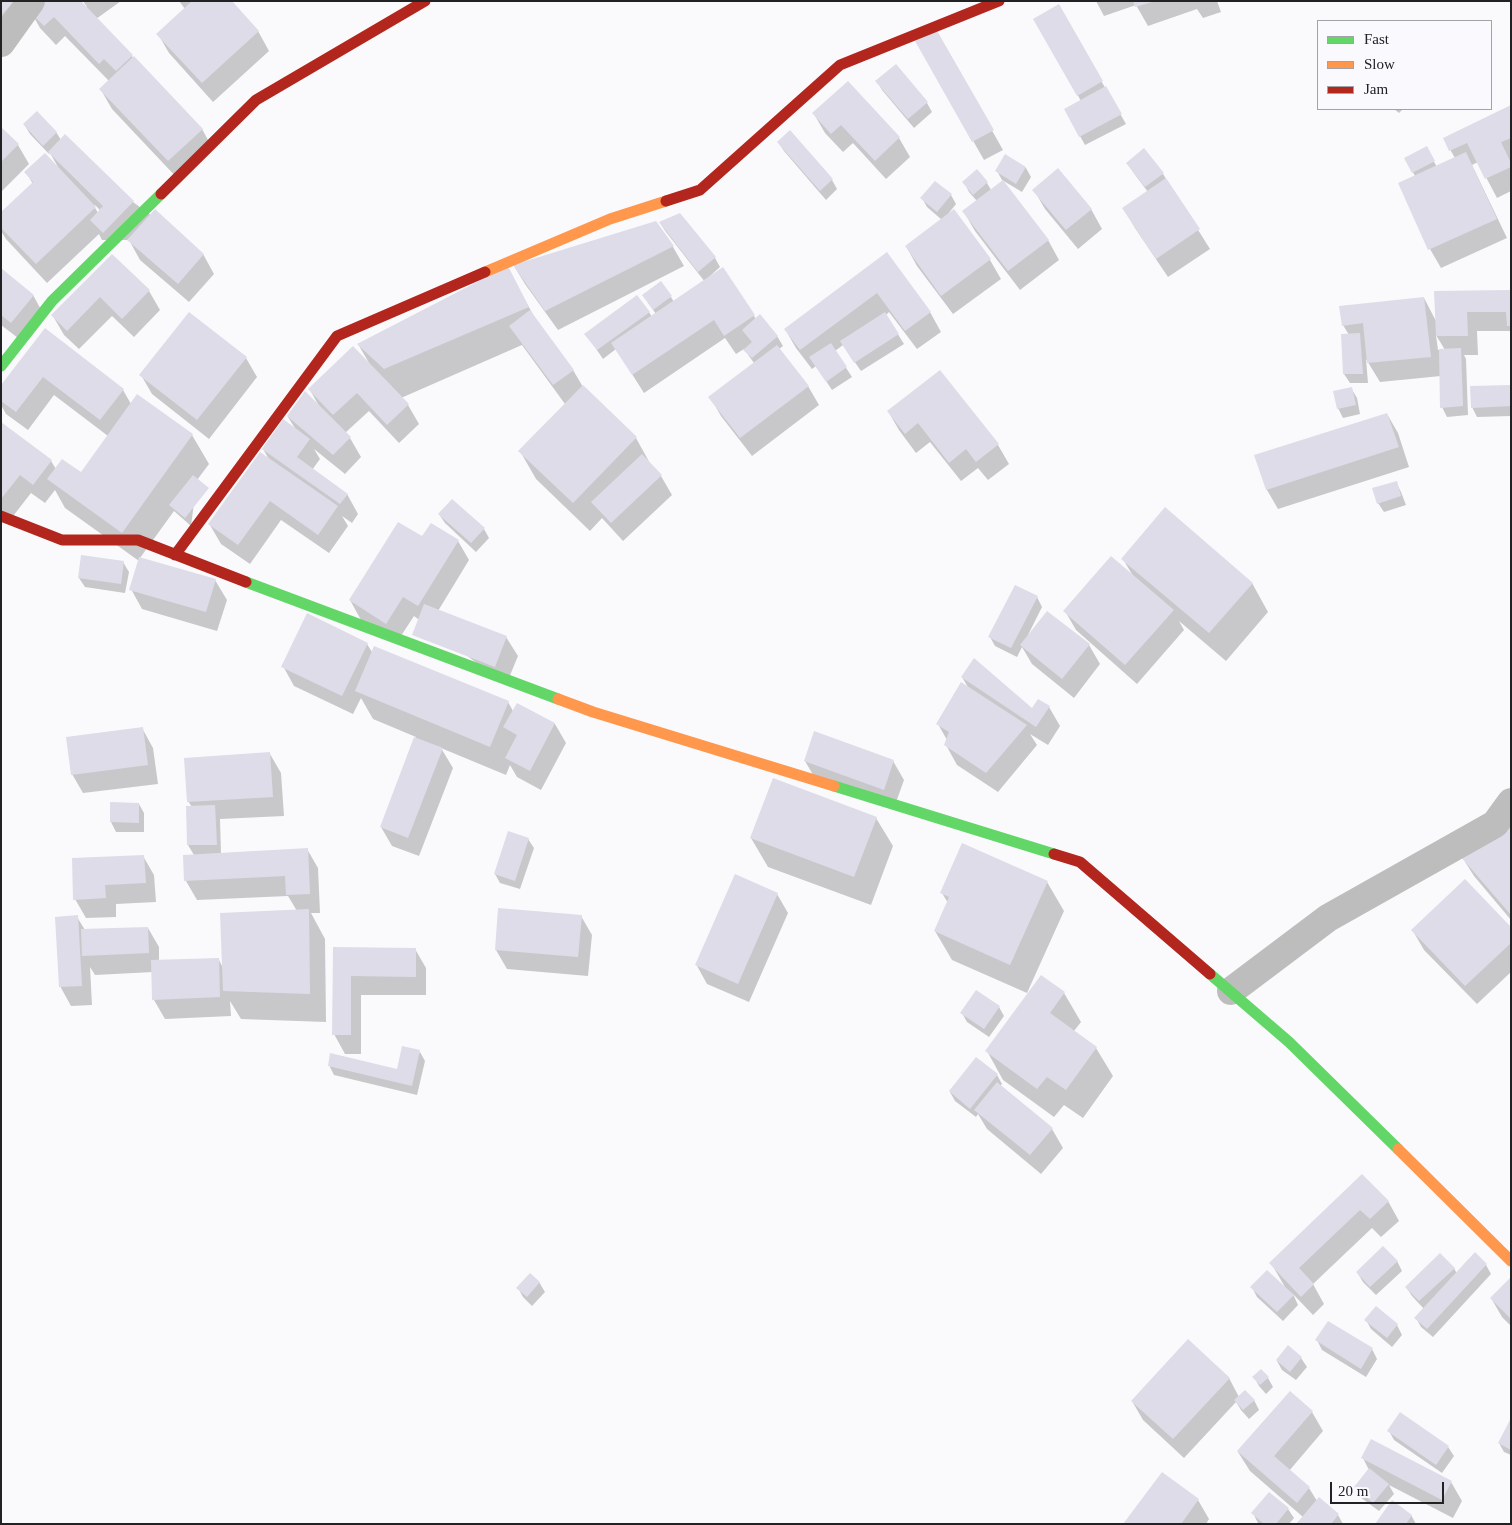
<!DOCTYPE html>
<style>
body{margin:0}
#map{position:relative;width:1512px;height:1525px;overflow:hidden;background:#fafafd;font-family:Georgia,serif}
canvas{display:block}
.frame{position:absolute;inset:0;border:2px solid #222224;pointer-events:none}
.legend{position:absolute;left:1317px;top:20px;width:175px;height:90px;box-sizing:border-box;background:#f9f9fe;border:1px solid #a3a3a7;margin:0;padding:6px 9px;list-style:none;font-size:15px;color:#222224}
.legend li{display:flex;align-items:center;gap:10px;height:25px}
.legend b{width:25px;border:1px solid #a3a3a7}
.scale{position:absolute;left:1330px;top:1482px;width:114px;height:22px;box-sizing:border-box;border:2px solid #222224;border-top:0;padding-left:6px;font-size:15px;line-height:18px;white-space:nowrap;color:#222224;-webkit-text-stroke:4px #f9f9fe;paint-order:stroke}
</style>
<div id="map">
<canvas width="1512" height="1525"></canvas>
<div class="frame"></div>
<ul class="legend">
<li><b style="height:6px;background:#63d668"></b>Fast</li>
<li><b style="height:6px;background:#ff974d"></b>Slow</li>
<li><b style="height:6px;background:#b3261e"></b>Jam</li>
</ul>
<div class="scale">20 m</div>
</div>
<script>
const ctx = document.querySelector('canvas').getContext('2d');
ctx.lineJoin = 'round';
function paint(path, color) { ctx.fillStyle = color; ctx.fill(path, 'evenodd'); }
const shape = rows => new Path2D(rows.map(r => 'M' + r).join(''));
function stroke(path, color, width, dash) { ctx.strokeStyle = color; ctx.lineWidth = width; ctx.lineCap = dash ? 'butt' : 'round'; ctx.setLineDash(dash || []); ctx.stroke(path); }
paint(shape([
 [1,1,34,1,87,7,83,1,121,1,96,19,202,129,213,149,179,180,112,109,101,90,109,81,65,36,56,45,40,28,31,12,1,44],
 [179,1,230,1,258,31,269,51,213,102,169,53,158,34,185,9],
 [1096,1,1217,1,1221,12,1203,18,1197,9,1148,26,1136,5,1104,16],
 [1058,6,1126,124,1085,145,1065,109,1081,101,1035,19],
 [936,31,1003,150,984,160,917,42],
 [877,81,927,103,932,112,914,128,882,90],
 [848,82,899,138,910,157,886,179,853,143,843,152,825,133,814,114],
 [1511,106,1511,191,1497,198,1478,162,1472,165,1507,238,1441,268,1430,249,1415,176,1406,159,1426,148,1437,167,1455,158,1444,139],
 [1394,109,1403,109,1399,113],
 [24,124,56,132,61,140,133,202,203,254,214,274,189,302,140,260,129,240,102,240,99,234,47,283,6,239,1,231,1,214,33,184,26,172,58,167,50,153,49,154,30,134],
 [95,205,101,211,98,213,94,206],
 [1,129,18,145,29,164,1,192],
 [778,142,832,180,837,189,826,200,784,151],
 [1144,150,1163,174,1210,249,1168,277,1135,228,1124,209,1148,192,1133,172,1128,163],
 [1005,156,1026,168,1031,177,1022,192,1002,180,997,171],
 [964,182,987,183,991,190,1048,240,1059,260,1020,290,975,231,964,212,977,201,969,192],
 [1034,190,1091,209,1102,229,1078,249,1045,209],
 [951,195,956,204,948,214,953,211,990,260,1001,279,953,314,917,266,906,246,942,220,927,207,922,198],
 [680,215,715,258,720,267,710,276,711,277,723,269,756,319,777,336,783,346,779,349,808,386,819,405,752,456,721,416,710,397,754,363,744,349,736,354,725,338,644,393,616,349,603,359,586,334,649,312,652,317,656,314,649,304,671,297,674,302,705,282,666,232,660,223],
 [656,222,673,247,684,266,558,330,525,284,514,266],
 [886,254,930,312,941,332,917,349,889,312,886,315,904,344,861,371,843,345,835,351,852,377,832,390,816,366,812,369,796,348,785,329],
 [112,255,149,291,160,310,134,337,112,316,79,349,64,335,53,316],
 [507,267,536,320,573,370,583,387,636,438,652,467,661,476,672,495,623,541,602,518,590,531,536,479,520,451,565,404,522,345,401,398,408,405,419,424,399,443,369,411,345,433,350,438,361,457,345,474,314,449,320,459,312,470,347,494,358,514,352,523,342,516,348,526,329,553,281,520,250,564,221,544,210,525,270,461,263,449,296,430,288,417,319,406,310,390,369,363,358,344],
 [1,270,33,295,44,315,22,341,1,325],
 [1511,291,1511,331,1477,331,1478,355,1464,355,1466,359,1468,415,1447,417,1442,407,1441,376,1380,382,1366,359,1368,383,1350,383,1344,374,1349,335,1343,325,1424,298,1436,321],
 [1436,335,1445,350,1438,350],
 [45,330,123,390,131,404,138,396,192,435,209,464,197,480,191,526,174,511,140,558,215,580,227,600,217,631,142,609,131,589,139,561,65,508,55,490,45,503,31,493,10,520,1,513,1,423,51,461,56,469,81,474,108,436,54,395,28,430,6,414,1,405,1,387],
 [246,358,257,377,209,439,152,394,141,375],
 [1511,386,1511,416,1477,417,1472,407],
 [1351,388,1357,398,1360,414,1343,418,1338,408],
 [888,411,998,445,1009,464,988,480,978,468,961,481,930,442,916,453,899,430],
 [1387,414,1398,433,1409,467,1278,509,1267,490,1256,456],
 [1396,482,1401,492,1406,505,1384,512,1378,503],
 [439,514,484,529,489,538,476,552,445,523],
 [422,538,458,541,469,560,438,611,506,637,518,656,506,685,414,616,397,642,361,620,350,600],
 [1123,559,1252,583,1268,612,1226,661,1179,621,1184,630,1137,684,1076,630,1065,611,1133,576],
 [123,562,129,572,125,593,85,587,79,578],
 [1037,597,1042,607,1028,635,1089,645,1100,664,1074,698,1032,664,1022,647,1017,657,995,646,990,637],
 [367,644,372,652,508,702,513,711,555,724,566,743,541,790,517,777,510,765,506,775,441,748,453,768,419,856,392,846,381,827,416,737,373,719,361,698,353,714,294,686,283,666],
 [962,677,1033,710,1049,707,1060,726,1048,745,1030,734,1037,745,998,792,957,765,946,745,947,740,938,724,969,689],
 [142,728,153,748,158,784,83,793,72,774],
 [270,754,281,773,284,816,220,819,221,854,307,849,318,868,320,913,311,913,325,939,326,1022,241,1019,230,1001,231,1016,165,1019,154,1000,153,972,95,975,90,967,92,1005,71,1006,60,986,77,917,85,930,148,928,159,947,159,961,219,960,223,968,297,911,288,896,197,900,186,881,194,855,188,845,192,807,188,801],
 [805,761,893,761,904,780,894,808,816,780],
 [111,804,139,804,144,813,144,832,116,832,111,822],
 [876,818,893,846,871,905,768,867,751,838],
 [1511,819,1511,920,1474,876,1462,857],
 [528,839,534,848,520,889,500,883,495,874],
 [143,856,154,875,156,902,116,904,116,917,86,918,75,899],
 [1047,882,1064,911,1027,993,952,960,935,931,948,903,942,893],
 [777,894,788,913,749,1002,707,984,696,964],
 [581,916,592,935,588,976,507,969,496,950],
 [1511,929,1511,972,1477,1004,1424,950,1413,931],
 [334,948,415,949,426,968,426,995,361,995,361,1054,345,1054,334,1034],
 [1041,976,1064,993,1081,1022,1074,1031,1096,1048,1113,1076,1083,1118,1064,1105,1054,1117,1003,1080,987,1051],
 [999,1007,1004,1016,989,1037,967,1022,962,1013],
 [420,1052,425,1061,417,1095,334,1075,329,1065,398,1070],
 [997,1075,1002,1084,1000,1086,1052,1129,1063,1148,1041,1174,987,1129,978,1114,976,1117,955,1101,950,1092],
 [1362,1176,1388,1201,1399,1221,1381,1237,1372,1228,1313,1284,1324,1304,1313,1315,1293,1294,1298,1305,1283,1321,1257,1297,1252,1287,1285,1287,1271,1263],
 [1397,1261,1402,1271,1376,1295,1363,1282,1357,1272],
 [1486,1265,1491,1274,1433,1337,1421,1327,1416,1318,1424,1309,1412,1296,1406,1287,1454,1268,1457,1274],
 [1511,1280,1511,1326,1502,1317,1491,1298],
 [539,1282,545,1292,532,1306,523,1297,518,1288],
 [1376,1308,1397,1325,1402,1335,1392,1347,1371,1329,1366,1320],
 [1317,1340,1372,1349,1377,1359,1366,1377,1322,1350],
 [1288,1347,1301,1358,1307,1367,1296,1380,1282,1370,1277,1361],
 [1254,1377,1268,1378,1273,1387,1266,1394,1259,1386],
 [1229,1378,1239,1397,1254,1400,1259,1410,1249,1419,1241,1410,1236,1402,1184,1458,1143,1420,1132,1401],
 [1312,1412,1323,1431,1289,1471,1309,1488,1317,1501,1338,1515,1343,1524,1298,1524,1303,1517,1250,1471,1238,1452],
 [1400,1413,1448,1447,1454,1456,1442,1473,1394,1440,1389,1431],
 [1511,1421,1511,1455,1504,1452,1499,1443],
 [1363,1458,1451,1482,1462,1501,1453,1518,1389,1485,1394,1494,1379,1511,1360,1497,1355,1487,1369,1470],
 [1269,1494,1288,1509,1294,1518,1289,1524,1258,1523,1253,1513],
 [1198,1500,1209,1519,1206,1524,1125,1524],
 [1411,1515,1416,1524,1376,1524]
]), '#0003');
paint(shape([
 [1,1,14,1,1,16],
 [35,1,81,1,133,55,116,71,104,59,99,64,54,17,44,26,27,9],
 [192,1,232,1,259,31,202,83,156,34],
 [1133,1,1152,1,1152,2,1135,7],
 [1059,4,1103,81,1077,96,1033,19],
 [936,29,994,130,972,142,915,41],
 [134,56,203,129,168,161,99,89],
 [896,64,928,102,908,119,875,81],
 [848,81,900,137,875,161,841,125,831,134,812,113],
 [1106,86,1122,114,1079,137,1064,109],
 [1511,105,1511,138,1501,142,1511,163,1511,167,1485,179,1467,143,1449,151,1443,138],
 [37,111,57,132,43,146,23,124],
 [1,127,19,144,1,162],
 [790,130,833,179,820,191,777,142],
 [65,134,134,201,103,233,90,220,103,206,48,152],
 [1427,146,1435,161,1412,173,1404,158],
 [1144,148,1164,173,1145,187,1126,163],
 [1466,152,1497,219,1428,250,1398,183],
 [45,153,96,207,36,264,1,228,1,212,33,182,24,172],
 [1005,154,1026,167,1016,184,995,171],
 [1058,168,1092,209,1066,230,1032,190],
 [977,169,988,182,973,195,962,182],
 [1166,178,1200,229,1156,259,1122,208],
 [1003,180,1049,240,1008,271,962,211],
 [935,181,952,194,937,212,920,198],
 [155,209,204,254,178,284,127,240],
 [954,209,991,259,941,296,905,246],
 [680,213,716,257,698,272,659,222],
 [656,221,674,246,545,311,513,265],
 [887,252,931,312,905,331,877,293,800,350,784,329],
 [112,254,150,290,122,319,100,297,67,331,51,315],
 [508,266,529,307,384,369,357,344],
 [723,267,755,315,724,336,714,320,632,375,611,343],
 [1,268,34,295,11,323,1,315],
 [661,281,672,296,653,310,642,295],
 [1511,290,1511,326,1507,326,1506,312,1467,312,1468,336,1436,336,1434,291],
 [637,295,650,312,597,350,584,334],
 [1424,297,1431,357,1367,363,1363,323,1342,326,1339,306],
 [530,310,574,370,553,385,509,326],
 [189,312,247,357,197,420,139,375],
 [885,312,899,334,854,363,840,341],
 [760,314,778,336,752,358,743,350,752,342,742,330],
 [45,328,124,389,100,420,43,377,16,412,1,401,1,385],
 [1360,333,1363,374,1343,374,1341,334],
 [831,343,847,367,826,382,809,357],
 [777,345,809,386,740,438,708,397],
 [353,346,409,404,387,425,357,393,333,415,308,389],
 [1461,348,1463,406,1440,408,1439,349],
 [940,370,999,444,976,462,966,449,949,463,918,423,905,434,887,411],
 [583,385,637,437,573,503,518,451],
 [1511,385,1511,406,1471,408,1470,386],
 [1352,387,1356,405,1337,409,1333,391],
 [305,391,351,437,333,455,287,416],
 [137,394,193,434,122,533,47,479,62,459,81,472],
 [1387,413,1399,447,1266,490,1254,455],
 [283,419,310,439,297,457,348,494,340,504,262,449],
 [1,422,52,460,33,485,20,475,1,499],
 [260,452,338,506,318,535,270,501,238,545,208,524],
 [642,454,662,475,611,523,591,502],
 [193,475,209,488,185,518,169,505],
 [1397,481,1401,496,1377,504,1372,488],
 [452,499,485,528,471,543,438,514],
 [1165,507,1253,583,1209,633,1121,559],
 [398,522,422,536,431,523,459,540,418,606,403,597,386,624,349,600],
 [81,555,124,561,121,584,78,578],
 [1111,556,1174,610,1125,665,1063,611],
 [139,557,216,579,206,612,129,590],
 [1015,585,1038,596,1011,648,988,637],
 [424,604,507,636,495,667,412,635],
 [1047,611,1090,644,1062,679,1020,645],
 [307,613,368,643,342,696,281,667],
 [374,646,509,701,490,747,355,691],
 [974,658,1032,708,1038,699,1050,706,1036,727,961,677],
 [961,682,1027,725,986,773,944,745,949,732,936,724],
 [517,703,555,723,530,771,505,758,517,735,503,727],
 [143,727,148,765,71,775,66,737],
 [814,731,894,760,884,790,804,761],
 [414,737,443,748,408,838,380,827],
 [270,752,273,797,187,802,184,758],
 [773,778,877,817,854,877,750,838],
 [110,802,139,803,139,823,110,822],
 [215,805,217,845,187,845,186,806],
 [1511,818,1511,915,1461,857],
 [508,831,529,838,515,881,494,874],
 [962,843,1048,881,1010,965,934,931,949,897,940,893],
 [308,848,310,894,286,895,285,876,184,881,183,855],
 [144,855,146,883,105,885,106,898,73,900,72,858],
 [735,874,778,893,738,984,695,965],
 [1465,879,1511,927,1511,943,1465,986,1411,930],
 [498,908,582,915,578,957,495,950],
 [309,909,310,994,223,991,220,913],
 [78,915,82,986,59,987,55,917],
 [148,927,149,953,82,956,81,929],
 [333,947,416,948,416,977,351,976,351,1035,332,1035],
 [219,958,220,997,152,1000,151,960],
 [1041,975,1065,992,1050,1013,1097,1047,1066,1090,1047,1077,1037,1089,985,1051],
 [976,990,1000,1006,984,1029,960,1013],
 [402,1046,420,1050,412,1086,328,1066,330,1053,397,1069],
 [976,1057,998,1074,970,1109,949,1091],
 [997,1082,1053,1128,1030,1155,974,1110],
 [1362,1174,1389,1201,1370,1219,1360,1210,1299,1268,1314,1284,1301,1297,1269,1263],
 [1383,1246,1398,1261,1370,1287,1356,1272],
 [1475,1252,1487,1264,1427,1329,1414,1318],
 [1440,1253,1455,1268,1419,1301,1405,1287],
 [1267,1270,1294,1295,1277,1312,1250,1287],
 [530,1273,540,1282,527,1297,516,1288],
 [1511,1277,1511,1319,1490,1298],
 [1376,1306,1398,1324,1387,1338,1364,1320],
 [1328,1321,1373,1348,1361,1369,1315,1340],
 [1188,1339,1230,1378,1173,1439,1131,1401],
 [1288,1345,1302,1357,1290,1372,1276,1360],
 [1261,1369,1269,1377,1260,1385,1252,1377],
 [1245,1390,1255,1400,1243,1410,1234,1400],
 [1290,1391,1313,1411,1274,1456,1310,1487,1297,1503,1237,1451],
 [1400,1412,1449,1446,1436,1465,1387,1431],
 [1511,1418,1511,1450,1498,1443],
 [1371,1439,1452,1481,1442,1500,1361,1458],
 [1369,1468,1389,1484,1373,1503,1354,1487],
 [1162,1472,1199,1499,1181,1524,1123,1524],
 [1269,1492,1289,1508,1276,1524,1264,1524,1251,1513],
 [1319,1497,1339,1514,1331,1524,1296,1524],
 [1392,1500,1412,1515,1406,1524,1375,1524]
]), '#dddce8');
stroke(shape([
 [1,43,31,1],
 [1231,991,1328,918,1495,824,1511,802]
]), '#bdbdbd', 28);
stroke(shape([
 [1,366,52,301,161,194],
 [246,582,558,699],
 [834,786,1054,854],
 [1210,974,1289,1042,1398,1149]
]), '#63d668', 11);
stroke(shape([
 [485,272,610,219,666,201],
 [558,699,593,712,834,786],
 [1398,1149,1511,1261]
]), '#ff974d', 11);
stroke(shape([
 [161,194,256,100,425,1],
 [666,201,700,190,840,65,999,1],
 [1,516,62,540,138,540,246,582],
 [175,555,337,336,485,272],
 [1054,854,1080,862,1210,974]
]), '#b3261e', 11);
</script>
